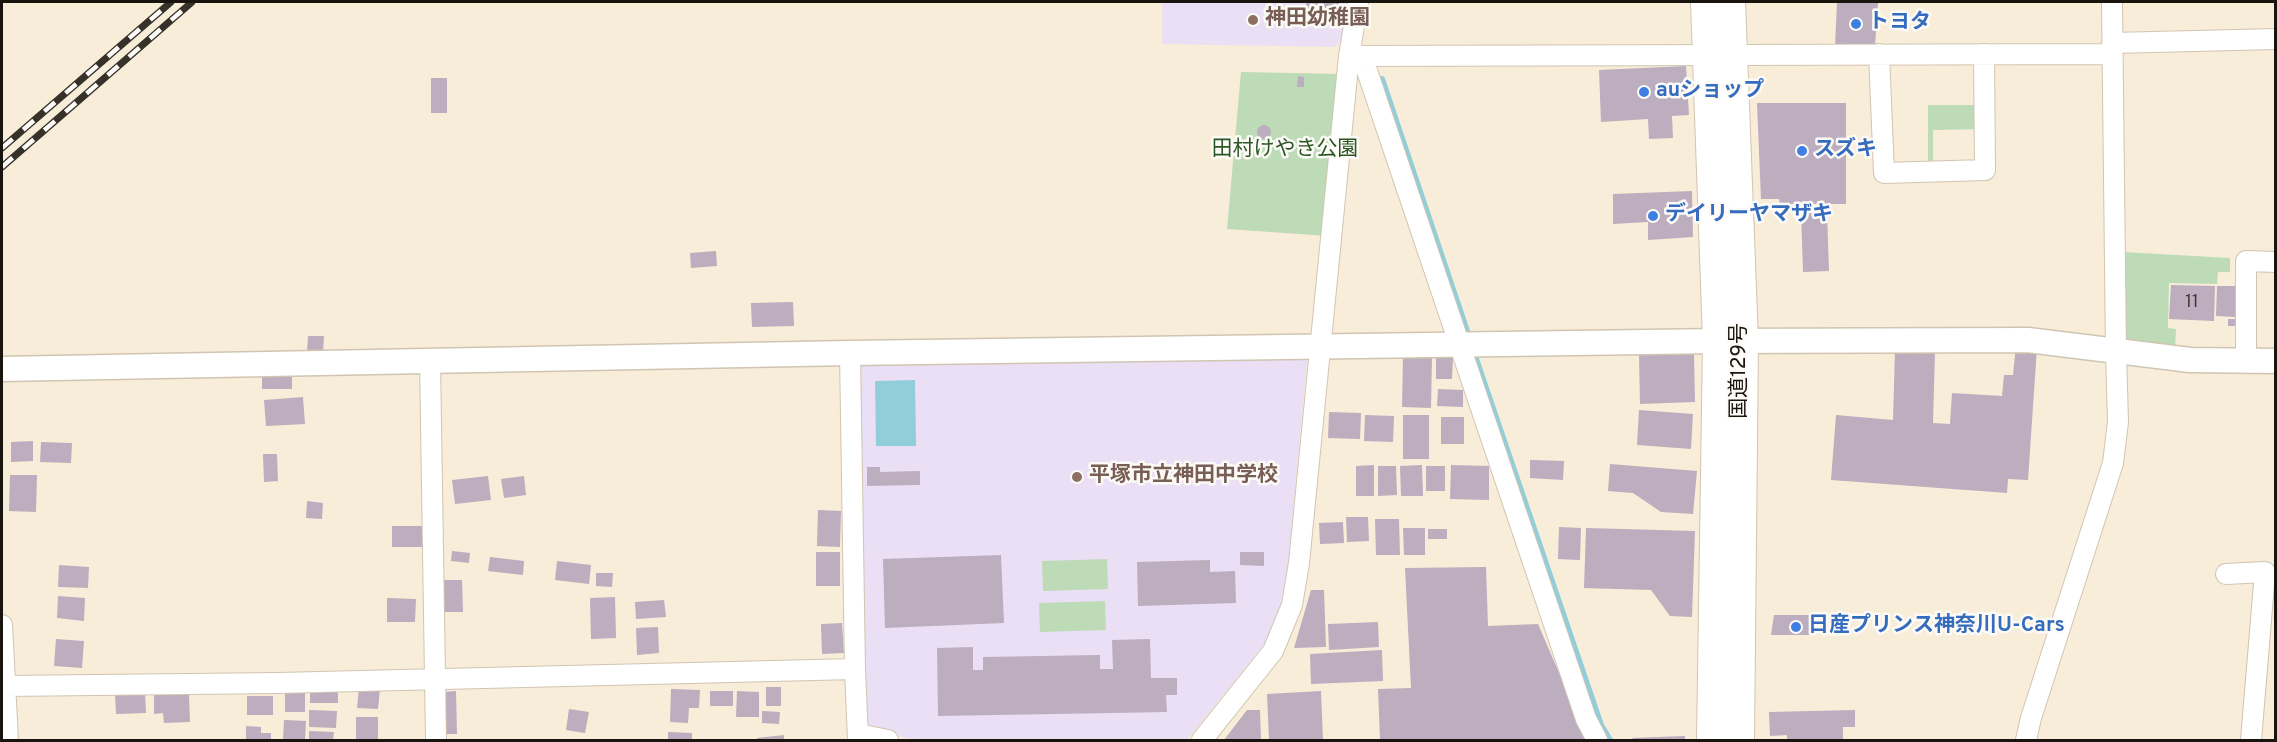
<!DOCTYPE html>
<meta charset="utf-8">
<style>
body{margin:0}
#map{position:relative;width:2277px;height:742px;overflow:hidden;background:#f8edd9;font-family:Overpass,sans-serif}
canvas{display:block}
.frame{position:absolute;inset:0;border:3px solid #19150e;pointer-events:none}
</style>
<div id="map">
<canvas width="2277" height="742"></canvas>
<div class="frame"></div>
</div>
<script>
const ctx = document.querySelector('canvas').getContext('2d');
ctx.lineJoin = 'round';
function paint(path, color) { ctx.fillStyle = color; ctx.fill(path, 'evenodd'); }
const shape = rows => new Path2D(rows.map(r => 'M' + r).join(''));
function stroke(path, color, width, dash) { ctx.strokeStyle = color; ctx.lineWidth = width; ctx.lineCap = dash ? 'butt' : 'round'; ctx.setLineDash(dash || []); ctx.stroke(path); }
function label(font, color, halo, rows, align = 'center') {
  ctx.font = font + ' Overpass,"Noto Sans JP",sans-serif'; ctx.lineWidth = 5; ctx.setLineDash([]); ctx.textBaseline = 'middle'; ctx.strokeStyle = halo; ctx.fillStyle = color; for (const [text, x, y, turn = 0] of rows) {
    ctx.save(); ctx.translate(x, y); ctx.rotate((+turn || 0) * Math.PI / 180); ctx.textAlign = isNaN(turn) ? turn : align; if (halo) ctx.strokeText(text, 0, 0); ctx.fillText(text, 0, 0); ctx.restore();
  }
}
paint(shape([
 [1162,2,1345,2,1342,39,1335,47,1162,44],
 [1303,357,1307,361,1286,587,1280,613,1270,637,1187,740,918,740,868,730,862,719,856,367,863,360]
]), '#eadff4');
paint(shape([
 [1241,72,1342,74,1328,236,1227,229],
 [1928,105,1983,105,1983,129,1933,130,1933,165,1928,165],
 [2123,252,2230,258,2230,272,2218,272,2217,284,2169,283,2168,328,2176,329,2175,350,2125,341],
 [1107,559,1108,589,1043,591,1042,561],
 [1105,601,1106,630,1040,632,1039,603]
]), '#bddbb7');
paint(shape([
 [915,380,916,446,876,446,875,381]
]), '#92cdda');
stroke(shape([
 [1382,79,1470,340],
 [1473,350,1601,725,1610,740]
]), '#92cdda', 6);
paint(shape([
 [1306,2,1339,2,1339,5,1332,5,1332,14,1306,14],
 [1837,2,1878,2,1875,46,1835,47],
 [1686,66,1689,115,1672,116,1673,138,1649,139,1648,119,1601,122,1599,70],
 [1298,76,1304,77,1304,87,1297,87],
 [431,78,447,78,447,113,431,113],
 [1757,103,1846,103,1846,204,1780,204,1779,199,1761,199],
 '1257 132a7 7 0 1 1 14 0a7 7 0 1 1-14 0Z',
 [1692,191,1693,237,1648,240,1648,222,1613,224,1613,194],
 [1827,212,1829,271,1803,272,1801,213],
 [716,251,717,266,691,268,690,253],
 [2171,285,2215,286,2214,321,2169,319],
 [2217,286,2236,286,2236,317,2216,316],
 [793,302,794,326,752,327,751,303],
 [2228,319,2242,319,2242,326,2228,326],
 [308,336,324,336,323,352,307,352],
 [2016,346,2037,347,2028,480,2008,479,2007,493,1831,480,1836,415,1893,420,1895,350,1935,351,1933,423,1950,424,1952,393,2002,396,2004,375,2013,375],
 [1694,353,1695,402,1640,404,1639,354],
 [1403,355,1432,356,1431,408,1402,407],
 [1436,356,1453,357,1452,379,1436,379],
 [262,373,292,373,292,389,262,389],
 [1438,389,1463,390,1463,407,1437,406],
 [303,397,305,424,266,426,264,400],
 [1639,410,1693,414,1691,449,1637,445],
 [1329,412,1361,413,1360,439,1328,438],
 [1365,415,1394,416,1393,442,1364,441],
 [1403,415,1429,415,1429,459,1403,459],
 [1441,417,1464,417,1464,444,1441,444],
 [33,441,33,461,11,462,11,442],
 [41,442,72,443,71,463,40,462],
 [263,454,277,454,278,481,264,482],
 [1530,460,1564,461,1563,480,1530,478],
 [1610,464,1697,471,1693,514,1661,512,1633,493,1608,491],
 [1374,465,1374,496,1356,496,1356,466],
 [1422,465,1423,496,1401,496,1400,466],
 [1451,465,1489,466,1489,500,1450,499],
 [1378,466,1396,466,1397,495,1378,496],
 [1426,466,1445,466,1445,491,1426,491],
 [867,467,880,467,880,472,920,471,920,485,867,486],
 [10,475,37,475,36,512,9,511],
 [488,476,491,500,455,504,452,480],
 [524,476,526,495,504,498,501,479],
 [307,501,323,503,322,519,306,518],
 [818,510,841,511,840,547,817,546],
 [1346,517,1368,517,1369,541,1347,542],
 [1375,519,1399,519,1400,555,1376,555],
 [1343,522,1344,543,1320,544,1319,523],
 [392,526,423,526,423,547,392,547],
 [1559,527,1581,528,1580,560,1558,559],
 [1403,528,1425,528,1425,555,1404,555],
 [1586,528,1695,531,1692,617,1670,616,1651,590,1584,588],
 [1428,529,1447,529,1447,539,1428,539],
 [452,551,470,553,469,563,451,561],
 [816,552,840,552,840,586,816,586],
 [1240,552,1264,552,1264,566,1240,565],
 [1001,555,1004,623,885,628,883,559],
 [490,557,524,561,523,575,488,571],
 [1210,560,1210,572,1235,571,1236,603,1138,606,1137,562],
 [557,561,591,565,589,584,555,580],
 [59,565,89,567,88,588,58,587],
 [1486,567,1488,626,1538,624,1588,740,1380,740,1378,689,1411,688,1405,568],
 [596,573,613,573,612,587,596,586],
 [440,580,462,580,463,612,441,612],
 [1311,590,1324,590,1326,647,1294,648],
 [58,596,85,598,84,621,57,618],
 [615,597,616,638,591,639,590,598],
 [387,598,416,599,415,622,387,622],
 [664,600,666,617,636,619,635,602],
 [1774,615,1816,615,1814,635,1771,635],
 [1378,622,1379,647,1329,650,1328,624],
 [842,623,844,653,822,654,821,624],
 [658,627,659,653,637,655,636,628],
 [56,639,84,641,82,668,54,666],
 [1150,639,1151,678,1177,678,1177,695,1166,695,1167,712,938,716,937,648,973,647,973,670,983,670,983,657,1100,655,1100,669,1113,669,1112,640],
 [1382,650,1383,681,1311,684,1310,654],
 [338,687,338,703,310,703,310,688],
 [766,687,781,687,781,706,766,706],
 [359,688,380,689,378,709,357,708],
 [285,689,305,689,305,712,285,712],
 [671,689,700,690,699,708,689,708,688,723,670,722],
 [456,691,457,734,443,734,443,692],
 [710,691,733,691,733,706,710,706],
 [737,691,759,692,759,717,736,717],
 [1321,691,1323,740,1269,740,1267,694],
 [145,692,146,713,116,714,115,694],
 [189,694,190,722,164,723,163,713,154,714,154,695],
 [247,696,273,696,273,715,247,715],
 [569,709,589,712,585,733,566,730],
 [309,710,337,711,336,728,309,727],
 [1247,710,1260,710,1261,740,1224,740],
 [1855,710,1855,727,1843,727,1843,740,1787,740,1787,735,1770,736,1769,712],
 [762,711,780,712,779,724,762,723],
 [356,717,378,717,378,740,356,740],
 [284,720,306,721,305,740,283,740],
 [246,726,261,727,261,733,271,733,271,740,246,740],
 [309,731,334,732,333,740,309,740],
 [668,732,692,733,692,740,668,740],
 [784,735,784,740,757,740,757,738],
 [1685,736,1685,740,1634,740,1632,738]
]), '#bcadbf');
const minor = shape([
 [2112,43,2276,39],
 [1879,54,1884,173,1985,170,1984,54],
 [1349,56,2112,54],
 [1362,56,1586,719,1597,740],
 [850,353,855,669,858,740],
 [430,360,436,740],
 [2246,361,2246,261,2276,262],
 [2226,574,2265,572,2251,740],
 [2,625,8,740],
 [5,686,278,683,855,669],
 [858,734,888,740],
 [1202,740,1273,651,1292,605,1299,563,1349,56,1358,2],
 [2026,740,2031,718,2113,463,2118,422,2116,352,2112,2]
]);
const tertiary = shape([
 [2,369,850,353,1719,341,2028,340,2190,360,2276,361]
]);
const trunk = shape([
 [1707,2,1719,341,1713,740],
 [1729,2,1742,341,1738,740]
]);
stroke(minor, '#d0c5b1', 22);
stroke(tertiary, '#d0c5b1', 27);
stroke(trunk, '#d0c5b1', 34);
stroke(minor, '#fff', 20);
stroke(tertiary, '#fff', 24);
stroke(trunk, '#fff', 32);
const rail = shape([
 [2,148,171,2],
 [2,167,192,2]
]);
stroke(rail, '#363129', 7);
stroke(rail, '#fdfbf7', 4.5, [14]);
for (const [x, y, r, color] of [
 [1253,20,6,"#8d6e63"],
 [1856,24,6,"#3f7fe0"],
 [1644,92,6,"#3f7fe0"],
 [1802,151,6,"#3f7fe0"],
 [1653,216,6,"#3f7fe0"],
 [1077,477,6,"#8d6e63"],
 [1796,627,6,"#3f7fe0"]
]) { const dot = new Path2D(); dot.arc(x, y, r, 0, 2 * Math.PI); ctx.fillStyle = color; ctx.fill(dot); stroke(dot, '#fdfbf7', 2); }
label('18px', '#423b3a', null, [
 ["11",2192,303]
]);
label('bold 21px', '#785e54', '#fdfbf7', [
 ["神田幼稚園",1265,20],
 ["平塚市立神田中学校",1089,477]
], 'left');
label('bold 21px', '#366cbe', '#fdfbf7', [
 ["トヨタ",1868,24],
 ["auショップ",1656,92],
 ["スズキ",1814,151],
 ["デイリーヤマザキ",1665,216],
 ["日産プリンス神奈川U-Cars",1808,627]
], 'left');
label('21px', '#2b5623', '#fdfbf7', [
 ["田村けやき公園",1285,151]
]);
label('21px', '#19150e', '#fdfbf7', [
 ["国道129号",1741,371,-90]
]);
</script>
